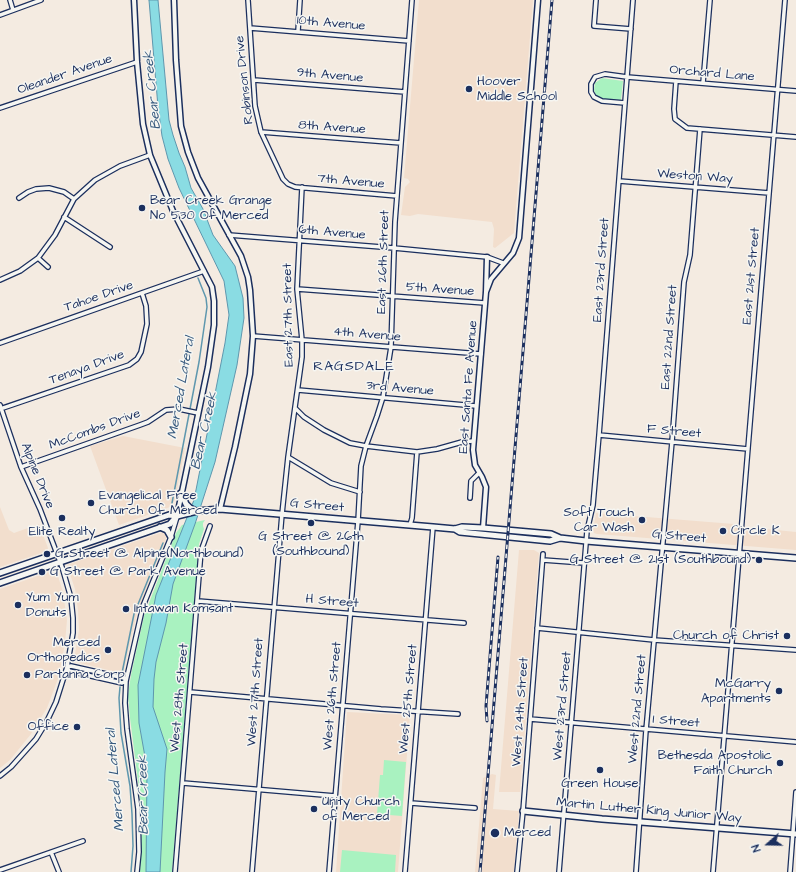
<!DOCTYPE html>
<style>
body{margin:0}
#map{position:relative;width:796px;height:872px;overflow:hidden;background:#f4ebe1;font-family:"Architects Daughter",sans-serif}
canvas{display:block}
.north{position:absolute;left:748px;top:824px;width:40px;height:40px;-webkit-text-stroke:3px #f6f6f2;paint-order:stroke;rotate:250deg;font-size:11px;font-weight:700;line-height:16px;text-align:center;color:#1b2f5e}
.north::after{content:'';display:block;margin:auto;width:14px;height:18px;background:#1b2f5e;clip-path:polygon(50% 0,100% 100%,50% 72%,0 100%)}
</style>
<div id="map">
<canvas width="796" height="872"></canvas>
<div class="north">N</div>
</div>
<script>
const ctx = document.querySelector('canvas').getContext('2d');
ctx.lineJoin = 'round';
function paint(path, color) { ctx.fillStyle = color; ctx.fill(path, 'evenodd'); }
const shape = rows => new Path2D(rows.map(r => 'M' + r).join(''));
function stroke(path, color, width, dash) { ctx.strokeStyle = color; ctx.lineWidth = width; ctx.lineCap = dash ? 'butt' : 'round'; ctx.setLineDash(dash || []); ctx.stroke(path); }
function label(font, color, halo, rows, align = 'center') {
  ctx.font = font + ' "Architects Daughter",sans-serif'; ctx.lineWidth = 3; ctx.setLineDash([]); ctx.textBaseline = 'middle'; ctx.strokeStyle = halo; ctx.fillStyle = color; for (const [text, x, y, turn = 0] of rows) {
    ctx.save(); ctx.translate(x, y); ctx.rotate((+turn || 0) * Math.PI / 180); ctx.textAlign = isNaN(turn) ? turn : align; if (halo) ctx.strokeText(text, 0, 0); ctx.fillText(text, 0, 0); ctx.restore();
  }
}
paint(shape([
 [419,0,533,0,514,233,495,248,493,247,494,229,492,222,418,214,410,216,401,215,405,187,410,182,408,179,404,178],
 [123,436,185,448,175,500,170,507,119,525,90,446],
 [0,507,9,530,14,533,39,524,48,548,47,551,0,567],
 [596,513,734,524,746,527,796,532,796,550,597,534,594,533,593,530],
 [163,532,167,536,137,613,124,670,120,673,76,662,74,660,79,630,78,610,75,589,67,565],
 [519,550,534,550,539,553,520,792,499,792],
 [52,571,57,573,63,592,67,620,65,643,59,676,47,708,31,734,10,760,0,768,0,589],
 [347,712,410,715,398,872,336,872],
 [492,774,496,775,493,809,519,811,514,872,475,872,483,778]
]), '#f2decd');
paint(shape([
 [602,78,623,81,621,100,601,99,596,96,594,90,595,83],
 [205,520,203,523,203,526,204,529,199,544,198,555,172,872,140,872,142,821,139,789,130,718,128,695,131,675,144,616,176,533,182,525],
 [384,760,406,762,402,816,377,814,380,775,383,775],
 [342,850,396,855,395,872,340,872]
]), '#a9f2c0');
const water = shape([
 [149,0,158,0,169,120,173,135,179,153,185,167,191,188,203,209,213,235,235,266,243,298,244,318,237,365,215,462,195,524,173,584,166,623,156,662,154,679,153,707,167,749,165,772,160,872,146,872,147,768,139,723,138,685,156,595,194,500,225,343,229,315,224,281,179,188,168,159,162,136,158,107,149,0]
]);
paint(water, '#8adce3');
stroke(water, '#5e97ae', 1);
stroke(shape([
 [172,503,199,362,207,307,206,298,198,278],
 [122,673,134,614,163,543],
 [120,687,119,698,121,733,130,786,132,814,133,846,131,872]
]), '#5e97ae', 1.5);
const minor = shape([
 [10,0,13,10],
 [248,0,255,106,261,132,283,179,288,184,295,187,397,196],
 [596,0,594,26,631,29],
 [0,15,41,0],
 [250,28,409,41],
 [298,31,300,0],
 [254,80,405,92],
 [676,81,674,109,675,119,687,128,796,137],
 [703,83,710,0],
 [625,103,602,101,594,97,591,92,591,84,595,77,605,74,627,77,796,91],
 [0,108,137,62],
 [261,132,401,143],
 [619,181,769,193],
 [19,198,28,192,36,189,49,188,64,192,74,199],
 [64,217,110,247],
 [229,235,394,248,487,257,503,263],
 [38,258,48,267],
 [0,280,20,271,38,258,55,235,74,199,95,180,120,166,150,155],
 [297,289,485,303],
 [253,336,481,354],
 [0,343,204,271],
 [298,390,476,406],
 [0,405,21,467,40,509,62,567,71,598,73,618,73,633,67,667,56,702,47,721,36,739,11,767,0,776],
 [295,408,304,417,324,430,350,443,366,446,417,452,437,449,462,442,473,441],
 [0,409,129,365,137,359,141,352,147,324,146,306,142,293],
 [599,435,748,449],
 [288,457,331,483,360,492],
 [21,467,140,425,148,422,166,410,179,409,198,413],
 [470,498,471,481,479,473],
 [410,525,412,518,417,452],
 [543,560,584,563],
 [198,601,464,623],
 [537,628,654,640,796,650],
 [67,667,69,671,122,683,126,681],
 [67,667,71,666,124,678,126,681],
 [190,692,381,709,458,714],
 [530,719,796,742],
 [183,783,335,796],
 [411,803,475,808],
 [51,852,59,872],
 [0,870,83,841],
 [137,872,139,852,138,809,127,729,125,703,126,681,143,606,171,537,177,517],
 [175,872,201,551,210,526],
 [252,872,282,514,288,457,302,357,302,340,297,289,302,187],
 [329,872,358,521,361,466,366,446,377,416,383,397,391,347,395,222,412,0],
 [405,872,433,527],
 [517,872,523,811,543,554],
 [559,872,587,531,593,505,599,435,633,0],
 [636,872,646,730,672,442,684,282,690,255,700,129],
 [713,872,785,0],
 [790,872,796,792]
]);
const tertiary = shape([
 [134,0,137,62,143,124,150,155,173,211,212,287,214,301,214,325,208,367,177,516],
 [174,0,176,60,181,126,188,152,198,178,241,256,248,277,250,290,253,336,250,374,235,447,220,509],
 [486,292,491,279,513,253,519,238,538,0],
 [483,528,486,487,482,477,475,465,473,450,486,292,487,257]
]);
const secondary = shape([
 [181,493,186,504,190,508,196,511],
 [160,527,167,530,171,537],
 [455,529,460,532,550,541,560,538],
 [0,573,169,515,177,516,197,511,220,509,433,527,455,529,462,527,483,528,551,534,560,538,586,541,796,558],
 [0,583,170,524,177,516],
 [523,811,602,819,796,834]
]);
stroke(minor, '#1b2f5e', 6);
stroke(tertiary, '#1b2f5e', 7);
stroke(secondary, '#1b2f5e', 8);
stroke(minor, '#f6f6f2', 3.5);
stroke(tertiary, '#f6f6f2', 4);
stroke(secondary, '#f6f6f2', 5);
const rail = shape([
 [487,721,486,706,498,557],
 [480,872,552,0]
]);
stroke(rail, '#1b2f5e', 3);
stroke(rail, '#f6f6f2', 1.5, [4.5]);
for (const [x, y, r, color] of [
 [469,89,4,"#1b2f5e"],
 [142,208,4,"#1b2f5e"],
 [91,503,4,"#1b2f5e"],
 [62,518,4,"#1b2f5e"],
 [642,520,4,"#1b2f5e"],
 [311,523,4,"#1b2f5e"],
 [723,531,4,"#1b2f5e"],
 [47,554,4,"#1b2f5e"],
 [759,560,4,"#1b2f5e"],
 [42,572,4,"#1b2f5e"],
 [18,605,4,"#1b2f5e"],
 [126,609,4,"#1b2f5e"],
 [787,636,4,"#1b2f5e"],
 [108,650,4,"#1b2f5e"],
 [27,675,4,"#1b2f5e"],
 [779,691,4,"#1b2f5e"],
 [77,727,4,"#1b2f5e"],
 [780,763,4,"#1b2f5e"],
 [600,770,4,"#1b2f5e"],
 [314,809,4,"#1b2f5e"],
 [495,833,5,"#1b2f5e"]
]) { const dot = new Path2D(); dot.arc(x, y, r, 0, 2 * Math.PI); ctx.fillStyle = color; ctx.fill(dot); stroke(dot, '#f6f6f2', 1.5); }
label('13px', '#1b2f5e', '#f6f6f2', [
 ["10th Avenue",331,24,5],
 ["Orchard Lane",712,74,5],
 ["Oleander Avenue",65,75,-19],
 ["9th Avenue",330,76,5],
 ["Robinson Drive",245,80,-96],
 ["8th Avenue",332,128,4],
 ["Weston Way",695,177,4],
 ["7th Avenue",351,182,5],
 ["6th Avenue",332,233,5],
 ["East 26th Street",384,262,-88],
 ["East 23rd Street",602,270,-86],
 ["East 21st Street",752,276,-85],
 ["5th Avenue",440,290,4],
 ["Tahoe Drive",99,297,-19],
 ["East 27th Street",289,315,-91],
 ["4th Avenue",367,335,5],
 ["East 22nd Street",670,337,-86],
 ["Tenaya Drive",87,368,-20],
 ["East Santa Fe Avenue",469,387,-86],
 ["3rd Avenue",400,389,5],
 ["McCombs Drive",95,430,-20],
 ["F Street",674,432,5],
 ["Alpine Drive",37,476,68],
 ["G Street",317,506,5],
 ["G Street",679,537,5],
 ["H Street",332,602,5],
 ["West 27th Street",256,692,-86],
 ["West 26th Street",333,696,-85],
 ["West 28th Street",180,698,-85],
 ["West 25th Street",409,699,-85],
 ["West 23rd Street",563,706,-85],
 ["West 22nd Street",638,709,-85],
 ["West 24th Street",521,712,-86],
 ["I Street",676,722,5],
 ["Martin Luther King Junior Way",649,811,5]
]);
label('13px', '#1b2f5e', '#f6f6f2', [
 ["Hoover",477,82],
 ["Middle School",477,97],
 ["Bear Creek Grange",150,201],
 ["No 530 Of Merced",150,216],
 ["Evangelical Free",99,496],
 ["Church Of Merced",99,511],
 ["Soft Touch",634,513,"right"],
 ["Car Wash",634,528,"right"],
 ["Circle K",731,531],
 ["Elite Realty",62,532,"center"],
 ["G Street @ 26th",311,537,"center"],
 ["(Southbound)",311,552,"center"],
 ["G Street @ Alpine(Northbound)",55,554],
 ["G Street @ 21st (Southbound)",751,560,"right"],
 ["G Street @ Park Avenue",50,572],
 ["Yum Yum",26,598],
 ["Donuts",26,613],
 ["Intawan Komsant",134,609],
 ["Church of Christ",779,636,"right"],
 ["Merced",100,643,"right"],
 ["Orthopedics",100,658,"right"],
 ["Partanna Corp",35,675],
 ["McGarry",771,684,"right"],
 ["Apartments",771,699,"right"],
 ["Office",69,727,"right"],
 ["Bethesda Apostolic",772,756,"right"],
 ["Faith Church",772,771,"right"],
 ["Green House",600,784,"center"],
 ["Unity Church",322,802],
 ["of Merced",322,817],
 ["Merced",504,833]
], 'left');
label('italic 14px', '#375a7f', '#f6f6f2', [
 ["Bear Creek",153,90,-96],
 ["Merced Lateral",182,388,-80],
 ["Bear Creek",205,431,-77],
 ["Merced Lateral",116,780,-95],
 ["Bear Creek",144,795,-91]
]);
ctx.letterSpacing = '1px';
label('14px', '#1b2f5e', '#f6f6f2', [
 ["RAGSDALE",354,367]
]);
ctx.letterSpacing = '0px';
</script>
